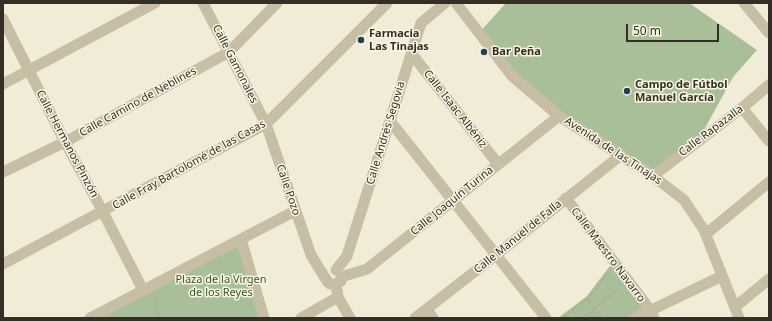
<!DOCTYPE html>
<meta charset="utf-8">
<style>
body{margin:0}
#map{position:relative;width:772px;height:321px;overflow:hidden;background:#f1ecd8;font-family:"Noto Sans",sans-serif}
canvas{display:block}
.frame{position:absolute;inset:0;border:4px solid #342e26;pointer-events:none}
.scale{position:absolute;left:626px;top:24px;width:93px;height:18px;box-sizing:border-box;border:2px solid #342e26;border-top:0;padding-left:5px;font-size:12px;line-height:14px;white-space:nowrap;color:#342e26;-webkit-text-stroke:3px #f9f5e4;paint-order:stroke}
</style>
<div id="map">
<canvas width="772" height="321"></canvas>
<div class="frame"></div>
<div class="scale">50 m</div>
</div>
<script>
const ctx = document.querySelector('canvas').getContext('2d');
ctx.lineJoin = 'round';
function paint(path, color) { ctx.fillStyle = color; ctx.fill(path, 'evenodd'); }
const shape = rows => new Path2D(rows.map(r => 'M' + r).join(''));
function stroke(path, color, width, dash) { ctx.strokeStyle = color; ctx.lineWidth = width; ctx.lineCap = dash ? 'butt' : 'round'; ctx.setLineDash(dash || []); ctx.stroke(path); }
function label(font, color, halo, rows, align = 'center') {
  ctx.font = font + ' "Noto Sans",sans-serif'; ctx.lineWidth = 3; ctx.setLineDash([]); ctx.textBaseline = 'middle'; ctx.strokeStyle = halo; ctx.fillStyle = color; for (const [text, x, y, turn = 0] of rows) {
    ctx.save(); ctx.translate(x, y); ctx.rotate((+turn || 0) * Math.PI / 180); ctx.textAlign = isNaN(turn) ? turn : align; if (halo) ctx.strokeText(text, 0, 0); ctx.fillText(text, 0, 0); ctx.restore();
  }
}
paint(shape([
 [506,3,689,3,757,50,733,77,697,143,653,176,559,116,512,76,479,33],
 [241,239,264,318,90,318],
 [613,262,651,311,635,318,558,318,587,296]
]), '#a8bf99');
stroke(shape([
 [154,297,160,318],
 [587,299,602,318],
 [562,318,589,298,608,273],
 [583,318,619,288]
]), '#b4a98f', 2, [2, 2]);
stroke(shape([
 [203,3,266,124,311,255,327,281,330,284,336,284,341,281,341,277],
 [456,3,512,76,559,116,653,176,684,200,704,230,739,318],
 [744,3,769,33],
 [3,19,65,142,103,212,143,290],
 [411,53,498,164],
 [3,84,155,3],
 [742,108,769,141],
 [390,121,546,318],
 [3,172,65,142,229,52,277,3],
 [653,176,742,108,769,85],
 [566,198,651,311,654,318],
 [706,234,769,182],
 [241,239,264,318],
 [3,264,266,124,387,3],
 [336,270,347,256,421,23,445,3],
 [341,277,367,269,559,116],
 [337,290,338,297,350,318],
 [735,307,769,279],
 [427,309,433,318],
 [90,318,241,239,295,211],
 [301,318,338,297],
 [415,318,496,255,621,155],
 [635,318,722,276]
]), '#c8bea5', 11);
for (const [x, y, r, color] of [
 [361,40,4,"#1c4255"],
 [484,52,4,"#1c4255"],
 [627,91,4,"#1c4255"]
]) { const dot = new Path2D(); dot.arc(x, y, r, 0, 2 * Math.PI); ctx.fillStyle = color; ctx.fill(dot); stroke(dot, '#f9f5e4', 1.5); }
label('bold 11px', '#342e26', '#f9f5e4', [
 ["Farmacia",369,34],
 ["Las Tinajas",369,47],
 ["Bar Peña",492,52],
 ["Campo de Fútbol",635,85],
 ["Manuel García",635,98]
], 'left');
label('11px', '#342e26', '#f9f5e4', [
 ["Calle Gamonales",235,64,63],
 ["Calle Camino de Neblines",138,102,-29],
 ["Calle Isaac Albéniz",455,109,52],
 ["Calle Rapazalla",711,131,-37],
 ["Calle Andrés Segovia",386,133,-73],
 ["Calle Hermanos Pinzón",67,144,62],
 ["Avenida de las Tinajas",613,151,33],
 ["Calle Fray Bartolomé de las Casas",189,165,-29],
 ["Calle Pozo",288,190,71],
 ["Calle Joaquín Turina",452,201,-39],
 ["Calle Manuel de Falla",518,237,-39],
 ["Calle Maestro Navarro",608,255,53]
]);
label('11px', '#39522a', '#f9f5e4', [
 ["Plaza de la Virgen",221,280],
 ["de los Reyes",221,293]
]);
</script>
